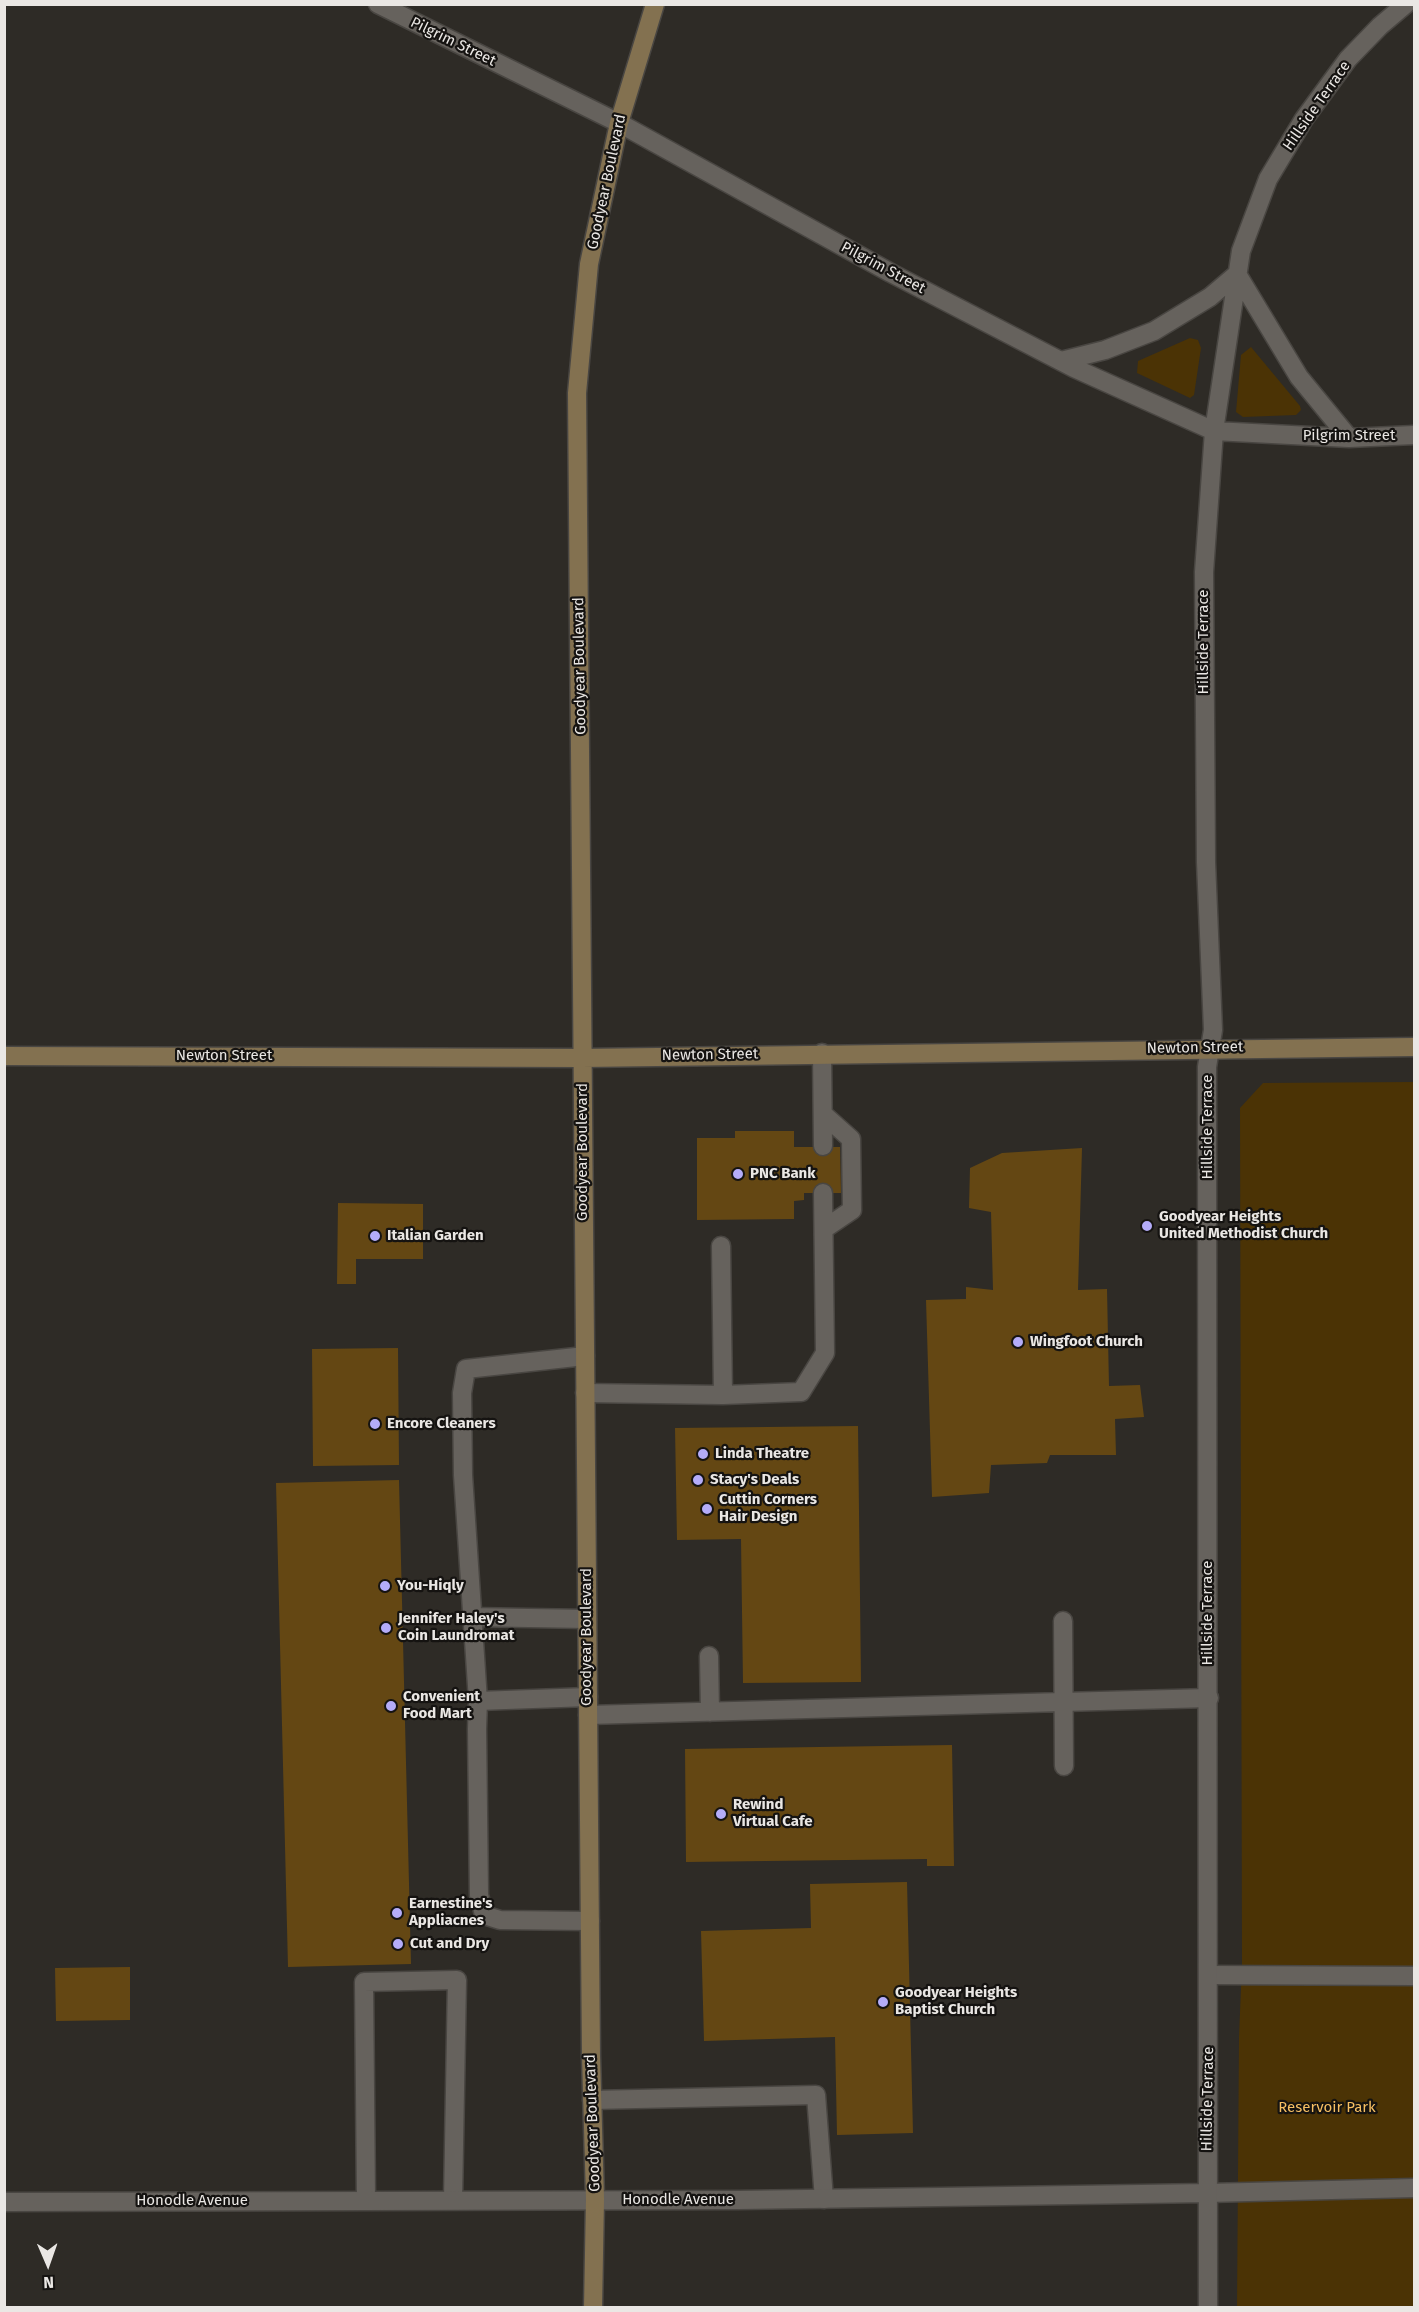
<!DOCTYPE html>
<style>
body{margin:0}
#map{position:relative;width:1419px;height:2312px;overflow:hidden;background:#2e2b26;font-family:"Fira Sans",sans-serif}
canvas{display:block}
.frame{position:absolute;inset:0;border:6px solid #eae7e4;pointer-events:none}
.north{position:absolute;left:18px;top:2234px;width:60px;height:60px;-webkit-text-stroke:4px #151311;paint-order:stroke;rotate:178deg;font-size:16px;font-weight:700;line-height:24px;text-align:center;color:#eae7e4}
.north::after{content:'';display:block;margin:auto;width:21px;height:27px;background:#eae7e4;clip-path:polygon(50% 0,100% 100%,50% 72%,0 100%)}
</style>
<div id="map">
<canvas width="1419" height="2312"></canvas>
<div class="frame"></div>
<div class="north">N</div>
</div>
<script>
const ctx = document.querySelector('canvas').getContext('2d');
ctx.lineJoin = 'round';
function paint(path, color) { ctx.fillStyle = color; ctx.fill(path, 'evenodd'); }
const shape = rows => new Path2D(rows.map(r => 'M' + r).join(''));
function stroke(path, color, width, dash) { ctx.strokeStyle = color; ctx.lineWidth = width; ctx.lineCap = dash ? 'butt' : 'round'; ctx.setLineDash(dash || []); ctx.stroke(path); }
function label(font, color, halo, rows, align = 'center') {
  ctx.font = font + ' "Fira Sans",sans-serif'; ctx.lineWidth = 4.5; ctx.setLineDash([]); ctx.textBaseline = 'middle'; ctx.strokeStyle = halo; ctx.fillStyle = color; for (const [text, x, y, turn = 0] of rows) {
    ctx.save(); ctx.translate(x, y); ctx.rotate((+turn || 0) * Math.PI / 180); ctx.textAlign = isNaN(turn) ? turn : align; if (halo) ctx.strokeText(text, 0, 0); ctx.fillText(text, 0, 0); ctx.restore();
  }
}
paint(shape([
 [1190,338,1198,340,1201,348,1194,395,1190,398,1137,373,1138,361],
 [1251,347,1300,406,1301,410,1296,415,1243,417,1236,412,1241,355],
 [1414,1082,1414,2307,1237,2308,1239,2037,1242,1964,1240,1108,1263,1083]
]), '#4b3305');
paint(shape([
 [735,1131,794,1131,794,1147,840,1147,841,1193,804,1193,804,1200,794,1201,794,1219,697,1220,697,1138,735,1138],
 [1082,1148,1078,1290,1107,1289,1109,1386,1140,1385,1144,1417,1115,1419,1116,1455,1050,1455,1047,1463,991,1465,989,1493,932,1497,926,1300,966,1299,966,1287,993,1290,991,1212,969,1208,970,1168,1002,1153],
 [338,1203,423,1204,423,1259,356,1259,356,1284,337,1284],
 [398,1348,399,1465,313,1466,312,1349],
 [858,1426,861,1682,743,1683,741,1539,677,1540,675,1428],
 [399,1480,411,1964,288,1967,276,1483],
 [952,1745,954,1866,927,1866,927,1859,686,1862,685,1749],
 [907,1882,913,2133,837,2135,835,2037,704,2041,701,1931,811,1928,810,1884],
 [130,1967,130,2020,56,2021,55,1968]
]), '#644713');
const lane = shape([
 [822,1053,823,1146],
 [823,1114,851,1139,852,1210,824,1229],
 [585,1393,723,1395,721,1246],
 [723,1395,801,1392,825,1353,823,1193],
 [471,1617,587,1619],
 [1063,1621,1064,1766],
 [709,1656,710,1712],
 [588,1697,478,1701,477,1729,479,1895,484,1915,500,1920,590,1921],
 [478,1701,463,1475,462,1393,466,1369,585,1356],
 [588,1715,1209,1698],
 [1209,1975,1414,1976],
 [592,2100,816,2095,824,2199],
 [1207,2193,1414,2188],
 [366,2200,364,1982,457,1980,453,2200]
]);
const street = shape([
 [378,4,619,123,891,273,1074,368,1214,431,1349,438,1414,435],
 [1237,274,1299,377,1349,438],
 [1061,361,1105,350,1154,331,1210,297,1237,274],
 [4,2202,738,2200,1207,2193],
 [1208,2308,1207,1067,1213,1030,1206,862,1204,572,1214,431,1241,251,1268,179,1304,119,1348,59,1380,26,1406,4]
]);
const secondary = shape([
 [4,1056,582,1058,1414,1047],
 [593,2308,595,2199,591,2056,577,393,589,264,619,123,655,4]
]);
stroke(lane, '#494642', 21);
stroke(street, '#494642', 21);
stroke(secondary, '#494642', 21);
stroke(lane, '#66625d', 18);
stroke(street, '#66625d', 18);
stroke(secondary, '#837150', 18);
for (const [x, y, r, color] of [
 [738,1174,6,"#b4acf9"],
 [1147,1226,6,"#b4acf9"],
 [375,1236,6,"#b4acf9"],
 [1018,1342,6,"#b4acf9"],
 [375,1424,6,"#b4acf9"],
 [703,1454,6,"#b4acf9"],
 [698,1480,6,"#b4acf9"],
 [707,1509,6,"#b4acf9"],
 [385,1586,6,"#b4acf9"],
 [386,1628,6,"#b4acf9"],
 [391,1706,6,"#b4acf9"],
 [721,1814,6,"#b4acf9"],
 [397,1913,6,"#b4acf9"],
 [398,1944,6,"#b4acf9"],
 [883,2002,6,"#b4acf9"]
]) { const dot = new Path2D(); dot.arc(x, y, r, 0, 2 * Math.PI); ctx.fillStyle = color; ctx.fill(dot); stroke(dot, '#151311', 2); }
label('15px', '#eae7e4', '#151311', [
 ["Pilgrim Street",453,42,26],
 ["Hillside Terrace",1317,106,-55],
 ["Goodyear Boulevard",607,182,-78],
 ["Pilgrim Street",883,268,28],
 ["Pilgrim Street",1349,436],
 ["Hillside Terrace",1204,642,-90],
 ["Goodyear Boulevard",580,666,-91],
 ["Newton Street",1195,1048,-1],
 ["Newton Street",710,1055,-1],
 ["Newton Street",224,1056],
 ["Hillside Terrace",1208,1127,-90],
 ["Goodyear Boulevard",583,1152,-90],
 ["Hillside Terrace",1208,1613,-90],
 ["Goodyear Boulevard",587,1637,-90],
 ["Hillside Terrace",1208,2099,-89],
 ["Goodyear Boulevard",593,2123,-92],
 ["Honodle Avenue",678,2200],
 ["Honodle Avenue",192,2201]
]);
label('bold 15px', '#eae7e4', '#151311', [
 ["PNC Bank",750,1174],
 ["Goodyear Heights",1159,1217],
 ["United Methodist Church",1159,1234],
 ["Italian Garden",387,1236],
 ["Wingfoot Church",1030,1342],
 ["Encore Cleaners",387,1424],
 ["Linda Theatre",715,1454],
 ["Stacy's Deals",710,1480],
 ["Cuttin Corners",719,1500],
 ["Hair Design",719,1517],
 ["You-Hiqly",397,1586],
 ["Jennifer Haley's",398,1619],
 ["Coin Laundromat",398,1636],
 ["Convenient",403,1697],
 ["Food Mart",403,1714],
 ["Rewind",733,1805],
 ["Virtual Cafe",733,1822],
 ["Earnestine's",409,1904],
 ["Appliacnes",409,1921],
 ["Cut and Dry",410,1944],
 ["Goodyear Heights",895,1993],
 ["Baptist Church",895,2010]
], 'left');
label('15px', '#f6bf63', '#151311', [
 ["Reservoir Park",1327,2108]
]);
</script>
